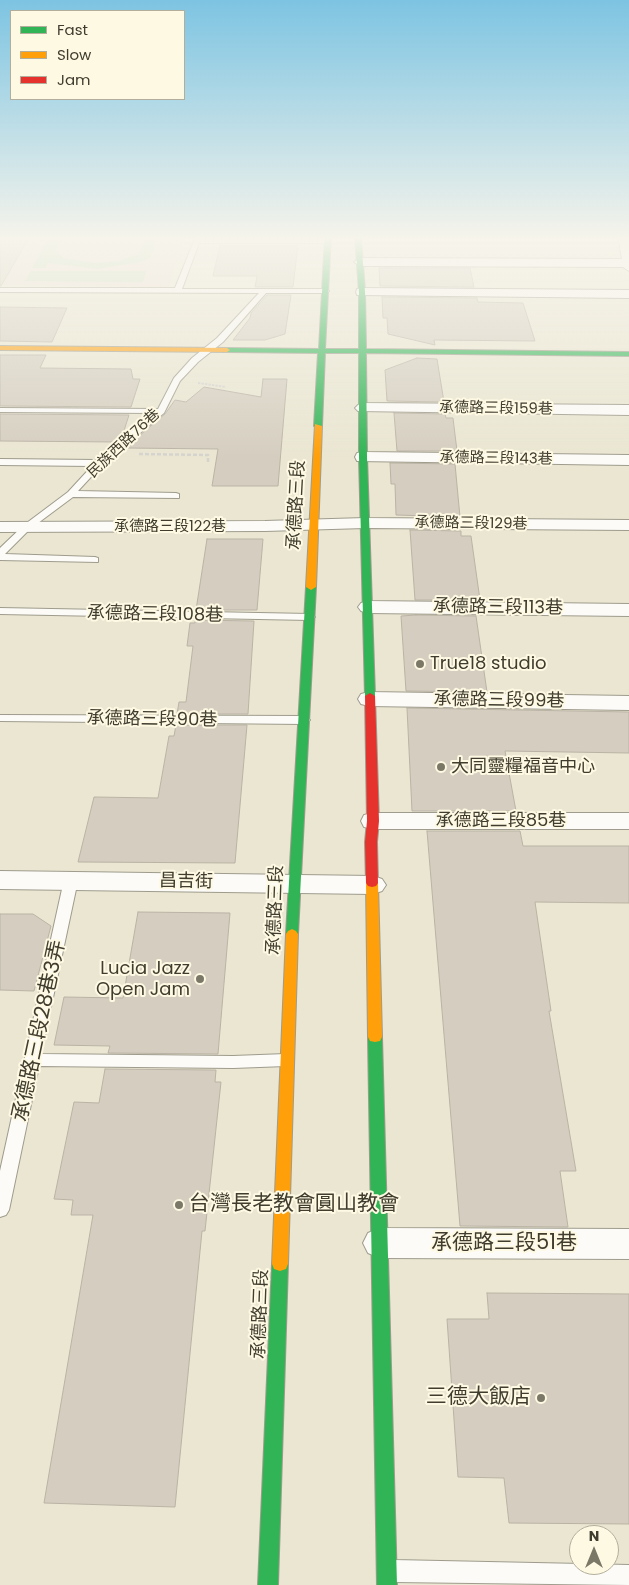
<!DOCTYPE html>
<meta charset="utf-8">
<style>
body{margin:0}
#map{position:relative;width:629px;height:1585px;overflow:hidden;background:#eae6d2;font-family:Poppins,sans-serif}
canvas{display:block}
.legend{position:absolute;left:10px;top:10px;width:175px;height:90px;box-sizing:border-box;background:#fef9e3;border:1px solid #b2ae9b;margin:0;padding:6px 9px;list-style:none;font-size:15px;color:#403d2f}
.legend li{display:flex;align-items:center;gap:10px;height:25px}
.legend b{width:25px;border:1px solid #b2ae9b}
.north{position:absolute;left:569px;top:1525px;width:50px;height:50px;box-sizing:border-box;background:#fef9e3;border:1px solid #b2ae9b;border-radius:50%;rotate:0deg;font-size:14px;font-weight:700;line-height:20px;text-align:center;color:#403d2f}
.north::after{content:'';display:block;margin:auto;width:18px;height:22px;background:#7c7868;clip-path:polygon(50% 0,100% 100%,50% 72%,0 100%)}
</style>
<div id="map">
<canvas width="629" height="1585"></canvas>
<ul class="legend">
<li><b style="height:6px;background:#30b455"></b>Fast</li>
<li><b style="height:6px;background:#ff9f0a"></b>Slow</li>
<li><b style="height:6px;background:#e5322d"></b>Jam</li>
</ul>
<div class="north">N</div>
</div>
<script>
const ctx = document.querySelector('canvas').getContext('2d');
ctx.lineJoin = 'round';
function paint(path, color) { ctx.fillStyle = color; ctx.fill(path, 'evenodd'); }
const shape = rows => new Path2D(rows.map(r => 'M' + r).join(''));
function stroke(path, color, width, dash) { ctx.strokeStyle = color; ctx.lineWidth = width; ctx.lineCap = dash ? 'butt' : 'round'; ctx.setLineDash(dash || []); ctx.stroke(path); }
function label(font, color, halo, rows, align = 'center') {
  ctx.font = font + ' Poppins,"Noto Sans TC",sans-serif'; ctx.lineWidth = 4; ctx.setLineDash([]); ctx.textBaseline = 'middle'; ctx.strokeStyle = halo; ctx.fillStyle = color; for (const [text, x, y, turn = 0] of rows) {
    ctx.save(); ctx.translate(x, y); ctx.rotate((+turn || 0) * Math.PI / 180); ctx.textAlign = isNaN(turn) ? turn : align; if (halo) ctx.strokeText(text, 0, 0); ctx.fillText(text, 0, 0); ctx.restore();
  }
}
paint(shape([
 [0,236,185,236,169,287,0,285]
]), '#f0dfd5');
paint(shape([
 [50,236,64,236,56,250,63,258,95,263,119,261,139,254,146,236,158,236,150,258,140,262,97,269,48,263,45,268,32,268],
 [31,271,146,271,143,282,25,281]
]), '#c5dfbf');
const building = shape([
 [0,236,30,236,1,286,0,286,0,236],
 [220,245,298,245,293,287,255,287,257,276,213,276,220,245],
 [379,268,470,268,474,287,380,286,379,268],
 [267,295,291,295,285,334,265,340,233,340,250,318,251,313,267,295],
 [382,297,477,298,478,302,523,303,535,341,434,340,435,345,388,334,387,318,383,318,382,297],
 [0,307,67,308,52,342,0,341,0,307],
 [0,355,46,355,40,368,131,369,133,379,140,379,131,407,0,406,0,355],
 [417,358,437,359,444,402,387,401,385,370,417,358],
 [263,379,287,379,278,486,212,486,218,449,125,448,165,414,175,400,186,402,204,387,261,397,263,379],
 [394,413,445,414,446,418,453,418,457,451,397,451,394,413],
 [0,414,129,415,122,437,116,442,0,441,0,414],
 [390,463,455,464,460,517,396,515,395,484,391,484,390,463],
 [410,530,461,531,461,536,471,536,480,600,415,600,410,530],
 [207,539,263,539,257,610,196,610,207,539],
 [416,615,476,616,487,692,406,691,401,616,416,615],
 [195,620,254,621,248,714,177,714,179,702,186,702,193,646,187,646,190,623,195,623,195,620],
 [407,708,629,712,629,753,505,751,516,811,412,811,407,708],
 [176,725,247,725,235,863,78,862,94,797,158,798,169,736,174,736,176,725],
 [427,831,520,831,523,846,629,846,629,903,535,902,551,1011,549,1011,576,1171,560,1171,568,1227,460,1226,427,831],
 [138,912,230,913,218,1054,108,1053,110,1046,54,1045,64,997,123,998,138,912],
 [0,914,33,914,51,926,34,991,0,990,0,914],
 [105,1069,216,1070,215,1082,221,1082,205,1231,202,1231,175,1507,44,1503,93,1215,71,1215,73,1200,54,1199,74,1102,99,1103,105,1069],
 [487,1293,629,1294,629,1524,509,1523,504,1478,458,1477,447,1319,489,1319,487,1293]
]);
paint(building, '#d5cec0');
stroke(building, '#bab3a5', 1);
const lane = shape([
 [196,236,202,236,201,239,328,239,331,241,328,243,199,243,182,289,326,289,329,291,326,293,266,293,223,342,198,362,180,381,164,413,102,465,78,491,176,493,179,494,179,498,73,497,30,529,5,554,95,557,98,558,98,562,0,560,0,548,24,525,68,492,92,466,0,465,0,459,97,460,153,413,0,412,0,408,158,409,174,378,192,358,217,338,259,293,0,292,0,288,175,288,196,236],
 [0,608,310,614,315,617,310,620,0,614,0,608],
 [0,715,304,716,310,720,304,724,0,721,0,715],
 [71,875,76,877,78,880,41,1054,233,1056,286,1054,291,1056,294,1060,291,1064,286,1066,233,1068,39,1066,9,1210,6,1215,0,1217,0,1171,64,880,66,877,71,875],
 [394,1560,629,1565,629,1585,394,1582,386,1579,383,1571,386,1563,394,1560]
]);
const street = shape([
 [618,236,629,236,629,271,623,267,360,266,354,262,360,258,622,259,618,236],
 [362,288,629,290,629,298,357,295,356,292,357,289,362,288],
 [363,403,629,405,629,415,358,411,355,408,358,405,363,403],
 [363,452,629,455,629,465,357,461,355,457,357,453,363,452],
 [365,518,629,520,629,530,365,528,265,531,0,532,0,522,265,521,365,518],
 [368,601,629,604,629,616,368,613,361,611,358,607,361,603,368,601],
 [369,692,629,696,629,710,369,706,361,704,358,699,361,694,369,692],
 [373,813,629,813,629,829,373,829,364,827,361,821,364,815,373,813],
 [0,871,373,876,382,879,386,885,382,891,373,894,0,889,0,871],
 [380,1228,629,1229,629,1259,380,1258,368,1253,363,1243,368,1233,380,1228]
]);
const fast = shape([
 [325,236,331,236,325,349,359,349,359,292,355,236,361,236,365,292,366,349,629,352,629,356,366,353,367,457,375,696,370,699,365,696,359,457,359,353,325,353,322,426,318,428,314,426,318,353,227,352,224,350,227,348,319,349,325,236],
 [311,584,316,587,298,934,296,937,292,939,288,937,286,934,306,587,311,584],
 [375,1032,380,1033,382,1037,397,1585,377,1585,368,1037,370,1033,375,1032],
 [280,1257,286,1259,288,1264,278,1585,258,1585,272,1264,274,1259,280,1257]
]);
const slow = shape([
 [0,346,227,348,230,350,227,352,0,350,0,346],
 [315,424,322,426,316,587,311,590,306,587,315,424],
 [372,879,376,880,378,883,382,1037,380,1041,375,1042,370,1041,368,1037,366,883,368,880,372,879],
 [292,929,296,931,298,934,288,1264,286,1269,280,1271,274,1269,272,1264,286,934,288,931,292,929]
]);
const jam = shape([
 [370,693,375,696,379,821,377,842,378,883,376,886,372,887,368,886,366,883,365,842,367,821,365,696,370,693]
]);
stroke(lane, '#9f9c8d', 2);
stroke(street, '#9f9c8d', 2);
stroke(fast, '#9f9c8d', 2);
stroke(slow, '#9f9c8d', 2);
stroke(jam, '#9f9c8d', 2);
stroke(shape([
 [198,383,226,387]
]), '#d5d3ce', 2, [2.5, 1]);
stroke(shape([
 [139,454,208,455,208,464]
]), '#d5d3ce', 2.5, [4, 2]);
paint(lane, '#fcfbf8');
paint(street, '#fcfbf8');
paint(fast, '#30b455');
paint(slow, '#ff9f0a');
paint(jam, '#e5322d');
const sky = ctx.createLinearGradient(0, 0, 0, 458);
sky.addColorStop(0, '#7dc4e2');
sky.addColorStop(0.52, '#f6f4eb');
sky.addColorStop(1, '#f6f4eb00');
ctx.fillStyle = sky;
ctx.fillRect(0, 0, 629, 458);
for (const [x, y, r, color] of [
 [420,664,5,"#7c7868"],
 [441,767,5,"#7c7868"],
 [200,979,5,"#7c7868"],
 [179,1205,5,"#7c7868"],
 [541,1398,5,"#7c7868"]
]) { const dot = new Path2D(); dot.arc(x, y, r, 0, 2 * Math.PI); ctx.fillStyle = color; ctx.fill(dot); stroke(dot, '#fef9e3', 2); }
label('15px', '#403d2f', '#fef9e3', [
 ["承德路三段159巷",496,409,1],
 ["民族西路76巷",124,444,-43],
 ["承德路三段143巷",496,459,1],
 ["承德路三段129巷",471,524,1],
 ["承德路三段122巷",170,527]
]);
label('18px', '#403d2f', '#fef9e3', [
 ["承德路三段",297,505,-87],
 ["承德路三段113巷",498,608,1],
 ["承德路三段108巷",155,615,1],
 ["承德路三段99巷",499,701,1],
 ["承德路三段90巷",152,720,1],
 ["承德路三段85巷",501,821],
 ["昌吉街",186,882,1],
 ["承德路三段",276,910,-88],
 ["承德路三段",261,1314,-88]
]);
label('18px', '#403d2f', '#fef9e3', [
 ["True18 studio",430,664],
 ["大同靈糧福音中心",451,767],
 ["Lucia Jazz",190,969,"right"],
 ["Open Jam",190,990,"right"]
], 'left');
label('21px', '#403d2f', '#fef9e3', [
 ["承德路三段28巷3弄",40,1031,-78],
 ["承德路三段51巷",504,1244]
]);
label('21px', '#403d2f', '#fef9e3', [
 ["台灣長老教會圓山教會",189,1205],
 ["三德大飯店",531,1398,"right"]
], 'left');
</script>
